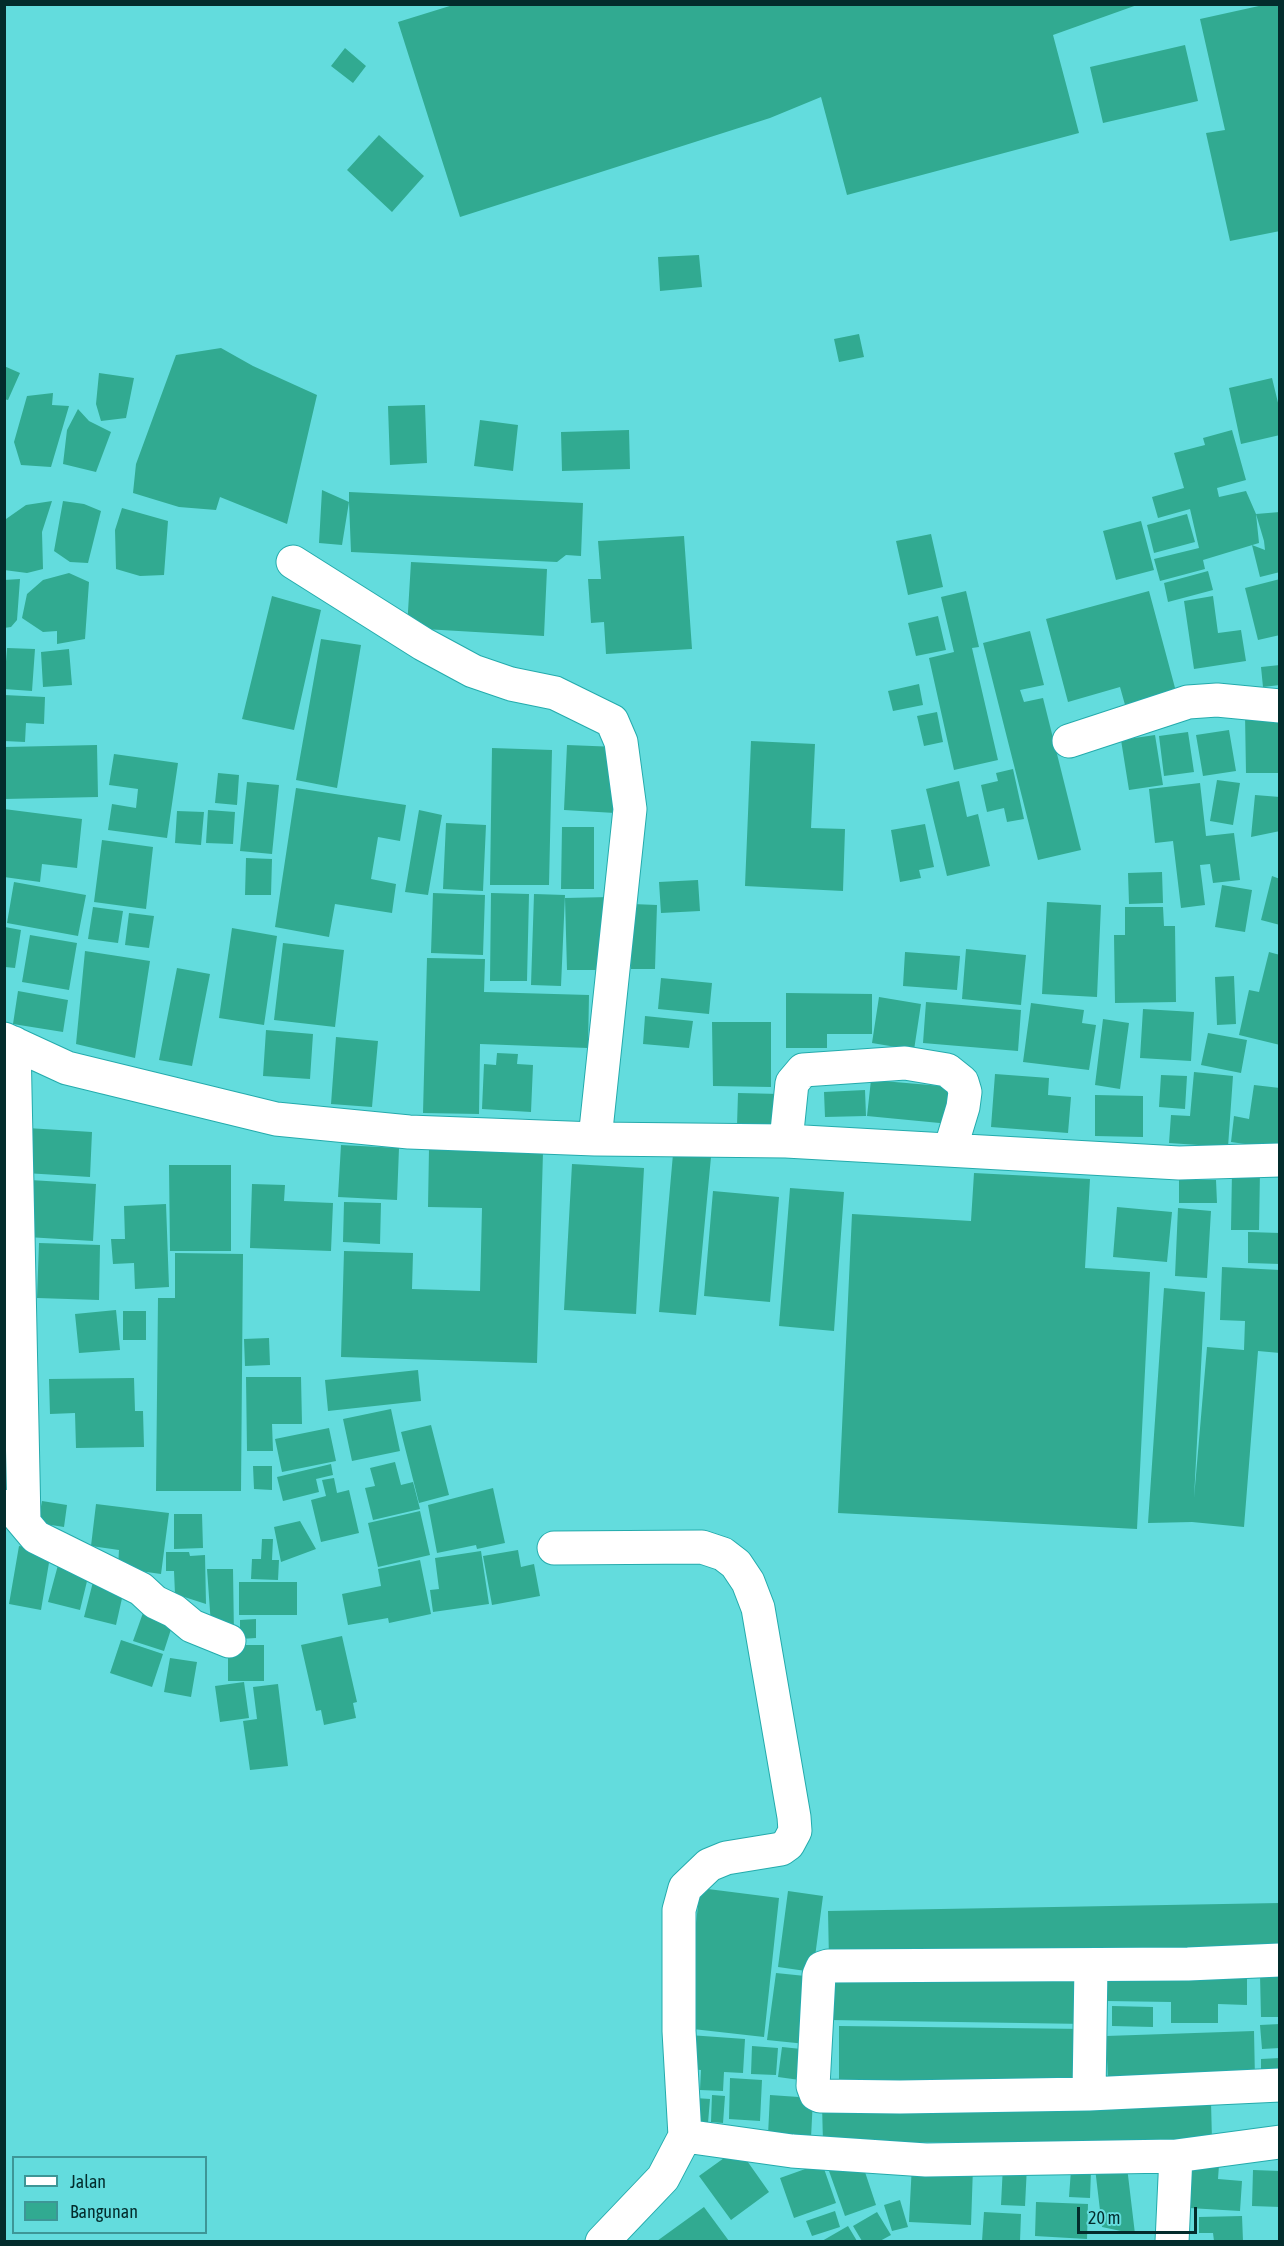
<!DOCTYPE html>
<style>
body{margin:0}
#map{position:relative;width:1284px;height:2246px;overflow:hidden;background:#63dcdd;font-family:"Asap Condensed",sans-serif}
canvas{display:block}
.frame{position:absolute;inset:0;border:6px solid #032c2c;pointer-events:none}
.legend{position:absolute;left:12px;top:2156px;width:195px;height:78px;box-sizing:border-box;background:#63dcdd;border:2px solid #3d9696;margin:0;padding:8px 10px;list-style:none;font-size:18px;color:#032c2c}
.legend li{display:flex;align-items:center;gap:12px;height:30px}
.legend b{width:30px;border:2px solid #3d9696}
.scale{position:absolute;left:1077px;top:2207px;width:120px;height:27px;box-sizing:border-box;border:3px solid #032c2c;border-top:0;padding-left:8px;font-size:18px;line-height:21px;white-space:nowrap;color:#032c2c;-webkit-text-stroke:4px #63dcdd;paint-order:stroke}
</style>
<div id="map">
<canvas width="1284" height="2246"></canvas>
<div class="frame"></div>
<ul class="legend">
<li><b style="height:8px;background:#fff"></b>Jalan</li>
<li><b style="height:16px;background:#31aa91"></b>Bangunan</li>
</ul>
<div class="scale">20 m</div>
</div>
<script>
const ctx = document.querySelector('canvas').getContext('2d');
ctx.lineJoin = 'round';
function paint(path, color) { ctx.fillStyle = color; ctx.fill(path, 'evenodd'); }
const shape = rows => new Path2D(rows.map(r => 'M' + r).join(''));
function stroke(path, color, width, dash) { ctx.strokeStyle = color; ctx.lineWidth = width; ctx.lineCap = dash ? 'butt' : 'round'; ctx.setLineDash(dash || []); ctx.stroke(path); }
paint(shape([
 [1268,4,1280,4,1280,231,1230,241,1206,133,1225,130,1200,19],
 [453,5,1137,5,1053,35,1079,133,847,195,821,97,770,118,460,217,398,22],
 [1185,45,1198,101,1103,123,1090,67],
 [345,48,366,66,353,83,331,66],
 [379,135,424,176,392,212,347,170],
 [699,255,702,287,660,291,658,257],
 [859,334,864,357,839,362,834,339],
 [221,348,253,366,317,395,287,524,220,497,216,510,179,507,133,493,136,464,176,355],
 [4,366,20,373,8,400,4,399],
 [99,373,134,378,126,418,101,421,96,404],
 [1272,378,1280,411,1280,435,1241,444,1229,388],
 [53,393,52,405,69,406,51,467,21,465,14,442,27,396],
 [425,405,427,463,390,465,388,406],
 [78,409,89,421,111,432,96,472,63,464,67,430],
 [480,420,518,425,513,471,474,466],
 [629,430,630,469,562,471,561,432],
 [1232,430,1246,480,1217,488,1219,497,1246,491,1256,514,1259,543,1203,560,1205,569,1160,581,1154,559,1199,548,1190,509,1158,518,1152,497,1184,488,1174,453,1205,445,1203,438],
 [322,490,349,502,349,492,583,503,581,556,566,555,557,562,351,552,349,502,342,545,319,543],
 [52,501,42,532,43,569,27,573,4,570,6,519,26,505],
 [63,501,84,504,101,511,88,563,70,562,54,551],
 [122,508,168,521,164,575,140,576,116,569,115,530],
 [1280,512,1280,572,1260,577,1252,545,1265,550,1264,541,1256,514],
 [1187,514,1195,542,1154,553,1147,525],
 [1141,521,1154,570,1116,580,1103,531],
 [931,534,943,587,908,595,896,541],
 [684,536,692,649,606,654,604,622,591,623,588,579,601,579,598,541],
 [411,562,547,569,544,636,407,628],
 [1208,571,1213,590,1168,602,1164,583],
 [69,573,89,582,85,639,57,644,57,631,43,632,22,618,27,594,43,580],
 [20,579,17,620,11,627,4,628,4,580],
 [1280,579,1280,635,1258,640,1245,588],
 [966,591,979,647,972,648,998,760,954,770,929,658,954,652,941,597],
 [1149,591,1178,699,1127,712,1120,687,1068,702,1046,619],
 [272,596,321,610,294,730,242,719],
 [1213,596,1218,633,1241,630,1246,661,1194,669,1184,601],
 [938,616,946,650,916,656,908,623],
 [1030,631,1044,685,1020,690,1024,702,1043,698,1081,850,1038,860,983,643],
 [321,639,361,645,337,788,296,780],
 [7,648,35,649,32,691,4,689],
 [69,649,72,685,43,687,41,652],
 [1280,665,1280,685,1263,687,1261,667],
 [919,684,923,705,893,711,888,691],
 [4,695,45,697,44,724,26,723,25,742,4,741],
 [937,712,943,742,924,746,917,716],
 [1280,713,1279,773,1246,773,1245,714],
 [1229,730,1236,771,1203,776,1196,735],
 [1188,732,1194,772,1164,776,1159,736],
 [1155,735,1163,785,1129,790,1121,740],
 [751,741,815,744,811,828,845,829,843,891,745,886],
 [97,745,98,797,4,799,4,747],
 [567,745,618,747,615,813,564,810],
 [492,748,552,750,549,885,490,885],
 [114,754,178,763,167,838,108,830,112,804,136,808,138,789,109,785],
 [1013,769,1024,819,1007,822,1004,808,987,812,981,785,998,781,996,773],
 [218,773,239,775,237,805,215,803],
 [1217,780,1240,783,1233,825,1210,821],
 [959,781,967,817,978,814,990,866,947,876,926,789],
 [247,782,279,785,272,854,240,851],
 [1200,783,1206,836,1234,833,1240,880,1213,883,1210,864,1200,865,1205,905,1181,908,1173,841,1155,843,1149,789],
 [296,788,406,805,400,841,378,837,371,879,396,884,392,913,335,904,329,937,275,927],
 [1255,795,1280,797,1280,831,1251,837],
 [4,809,82,819,77,868,42,864,40,882,4,877],
 [208,810,235,812,233,844,206,843],
 [419,810,442,815,428,895,405,892],
 [177,811,204,812,201,845,175,843],
 [446,823,486,825,483,891,443,889],
 [925,824,934,867,919,870,921,878,900,882,891,830],
 [562,827,594,827,594,889,561,889],
 [102,840,153,847,146,909,94,902],
 [246,858,272,859,271,895,245,895],
 [1162,872,1163,903,1129,904,1128,873],
 [1272,876,1280,879,1280,925,1261,920],
 [698,880,700,911,661,913,659,882],
 [14,882,86,895,78,936,7,923],
 [1222,885,1252,890,1245,932,1215,927],
 [433,893,485,895,483,955,431,953],
 [491,893,529,894,527,981,490,981],
 [534,894,565,895,561,986,531,985],
 [610,897,604,970,567,970,565,898],
 [1047,902,1101,905,1097,997,1042,994],
 [632,904,657,905,655,969,631,969],
 [93,907,123,911,118,943,88,939],
 [1125,907,1163,907,1164,926,1175,926,1176,1002,1115,1003,1114,935,1125,935],
 [129,913,154,916,149,948,125,945],
 [5,927,21,930,15,968,5,967],
 [232,928,277,936,264,1025,219,1018],
 [30,935,77,943,69,990,22,982],
 [283,943,344,950,335,1027,274,1020],
 [966,949,1026,955,1021,1005,962,999],
 [85,951,150,961,135,1058,76,1044],
 [905,952,960,956,957,990,903,986],
 [1269,952,1280,955,1280,1045,1239,1035,1249,990,1259,992],
 [427,958,485,959,484,992,589,995,588,1048,480,1044,479,1114,423,1113],
 [177,968,210,974,192,1066,159,1060],
 [1234,976,1236,1024,1217,1025,1215,977],
 [661,978,712,983,709,1014,658,1009],
 [18,991,68,1000,63,1032,13,1024],
 [786,993,872,994,872,1034,827,1034,827,1048,786,1048],
 [879,997,921,1004,914,1050,872,1043],
 [926,1002,1021,1010,1018,1051,923,1043],
 [1031,1003,1084,1010,1082,1023,1096,1025,1089,1070,1023,1062],
 [1143,1009,1194,1012,1191,1061,1140,1058],
 [645,1016,693,1021,689,1048,643,1044],
 [1103,1019,1129,1023,1120,1089,1095,1085],
 [712,1022,771,1022,771,1087,713,1086],
 [266,1030,313,1034,310,1079,263,1076],
 [1208,1033,1247,1040,1241,1073,1201,1065],
 [336,1037,378,1041,372,1107,331,1104],
 [497,1053,518,1054,517,1064,533,1065,531,1112,482,1109,484,1064,496,1065],
 [1194,1072,1233,1076,1228,1147,1169,1143,1171,1115,1190,1116],
 [995,1074,1049,1078,1048,1095,1071,1097,1068,1133,991,1127],
 [1161,1075,1187,1076,1185,1109,1159,1107],
 [871,1080,953,1087,950,1124,867,1116],
 [1254,1085,1280,1088,1280,1149,1231,1142,1234,1116,1249,1119],
 [865,1090,866,1116,825,1117,824,1092],
 [738,1093,780,1094,779,1127,737,1126],
 [1095,1095,1143,1096,1143,1137,1095,1136],
 [27,1128,92,1132,90,1177,25,1173],
 [341,1145,399,1148,397,1200,338,1197],
 [429,1149,543,1152,537,1363,341,1357,344,1251,413,1253,412,1289,480,1291,482,1208,428,1207],
 [673,1154,711,1157,696,1315,659,1312],
 [572,1164,644,1168,636,1314,564,1310],
 [169,1165,231,1165,231,1251,170,1251],
 [1232,1171,1260,1171,1259,1230,1231,1230],
 [974,1173,1090,1179,1085,1268,1150,1272,1137,1529,838,1513,852,1214,971,1221],
 [30,1180,96,1184,93,1241,27,1237],
 [1179,1180,1216,1180,1217,1203,1179,1203],
 [252,1184,285,1185,284,1201,333,1203,331,1251,250,1248],
 [790,1188,844,1192,834,1331,779,1326],
 [713,1191,779,1197,770,1302,704,1296],
 [344,1202,381,1203,380,1244,343,1242],
 [166,1204,169,1287,135,1289,134,1263,113,1264,111,1239,125,1239,124,1206],
 [1117,1207,1172,1212,1167,1262,1113,1257],
 [1178,1208,1211,1211,1207,1278,1175,1276],
 [1248,1232,1280,1233,1280,1264,1248,1263],
 [39,1243,100,1245,99,1300,37,1298],
 [175,1253,243,1254,241,1491,156,1491,158,1298,175,1298],
 [1222,1267,1280,1270,1280,1353,1258,1351,1244,1527,1192,1522,1148,1523,1164,1288,1205,1292,1194,1498,1207,1347,1244,1350,1245,1321,1220,1320],
 [116,1310,120,1350,79,1353,75,1314],
 [123,1311,146,1311,146,1340,123,1340],
 [269,1338,270,1365,245,1366,244,1339],
 [418,1370,421,1401,328,1411,325,1380],
 [246,1377,301,1377,302,1424,272,1424,273,1451,247,1451],
 [134,1378,135,1411,143,1411,144,1447,76,1448,75,1413,50,1414,49,1379],
 [391,1409,400,1451,352,1461,343,1419],
 [431,1425,449,1495,419,1503,401,1432],
 [329,1428,336,1461,282,1472,275,1439],
 [395,1462,401,1485,413,1482,420,1509,373,1520,365,1488,375,1486,370,1468],
 [331,1464,333,1475,316,1479,319,1492,283,1501,277,1477],
 [253,1466,272,1466,272,1490,254,1489],
 [334,1478,337,1493,349,1490,359,1533,321,1542,311,1500,326,1496,322,1480],
 [493,1488,505,1543,477,1549,476,1545,437,1553,428,1505],
 [42,1501,67,1505,64,1527,38,1523],
 [96,1504,169,1513,161,1574,118,1568,119,1550,91,1546],
 [420,1511,430,1555,378,1567,368,1523],
 [174,1514,202,1514,203,1548,174,1549],
 [300,1521,316,1549,281,1562,274,1527],
 [262,1539,273,1539,272,1560,279,1560,278,1580,251,1579,252,1559,261,1559],
 [19,1546,51,1551,41,1610,9,1604],
 [518,1550,521,1567,534,1564,540,1596,492,1605,483,1556],
 [481,1551,489,1604,433,1612,430,1590,439,1589,435,1558],
 [166,1552,189,1552,190,1556,205,1555,206,1604,175,1594,174,1571,166,1571],
 [420,1560,431,1614,389,1623,388,1618,348,1625,342,1594,381,1586,378,1569],
 [58,1565,89,1573,80,1610,48,1602],
 [207,1569,233,1569,234,1636,211,1625],
 [94,1578,125,1585,116,1625,84,1617],
 [239,1582,297,1582,297,1615,239,1615],
 [144,1610,174,1620,164,1651,133,1641],
 [256,1619,256,1638,240,1639,240,1620],
 [342,1636,357,1702,353,1703,356,1718,324,1725,321,1710,316,1711,301,1645],
 [121,1640,163,1654,152,1687,110,1673],
 [228,1645,264,1645,264,1681,228,1681],
 [170,1658,197,1662,191,1697,164,1692],
 [244,1682,249,1718,220,1722,215,1686],
 [278,1684,288,1766,250,1770,243,1721,257,1719,253,1687],
 [700,1888,779,1898,764,2037,684,2028],
 [788,1891,823,1896,813,1972,778,1967],
 [1280,1903,1280,1952,829,1960,828,1911],
 [776,1973,815,1977,806,2044,767,2040],
 [830,1974,1086,1978,1086,2024,829,2020],
 [1280,1974,1280,2017,1261,2017,1260,1975],
 [1107,1975,1247,1977,1247,2005,1218,2004,1218,2023,1171,2023,1171,2002,1107,2001],
 [1112,2006,1153,2007,1153,2027,1112,2026],
 [1280,2024,1280,2048,1262,2049,1260,2025],
 [839,2026,1085,2029,1085,2086,839,2084],
 [1254,2031,1255,2080,1108,2082,1106,2036],
 [689,2035,745,2039,743,2073,724,2072,723,2091,700,2090,701,2070,687,2069],
 [752,2046,778,2048,776,2075,751,2074],
 [782,2047,811,2050,807,2081,778,2077],
 [1280,2058,1280,2083,1261,2083,1261,2059],
 [730,2078,762,2080,760,2121,729,2119],
 [712,2095,725,2096,723,2123,711,2122],
 [770,2095,813,2098,811,2138,768,2135],
 [695,2098,710,2099,708,2123,693,2123],
 [1211,2102,1212,2141,823,2143,822,2104],
 [738,2148,769,2192,731,2220,699,2176],
 [861,2160,876,2205,845,2216,829,2171],
 [822,2163,836,2203,794,2218,780,2178],
 [1192,2163,1219,2165,1218,2179,1242,2181,1240,2211,1189,2208],
 [912,2164,973,2167,971,2225,909,2222],
 [1003,2165,1027,2166,1025,2206,1001,2205],
 [1127,2167,1135,2234,1102,2227,1095,2168],
 [1071,2170,1091,2171,1090,2198,1069,2197],
 [1253,2170,1280,2171,1280,2207,1252,2206],
 [900,2200,908,2227,892,2231,884,2205],
 [1036,2202,1088,2204,1087,2239,1035,2236],
 [704,2207,729,2241,657,2241],
 [835,2211,840,2227,812,2236,806,2221],
 [877,2212,891,2235,880,2241,862,2241,853,2226],
 [984,2212,1021,2214,1020,2241,982,2241],
 [1242,2216,1243,2241,1214,2241,1213,2233,1199,2233,1199,2217],
 [848,2226,857,2241,822,2241]
]), '#31aa91');
const minor = shape([
 [293,562,423,644,473,671,511,684,555,693,612,721,621,742,630,809,595,1139],
 [1069,741,1188,702,1217,700,1280,706],
 [4,1039,67,1068,276,1119,409,1132,595,1139,786,1141,1179,1163,1280,1160],
 [14,1043,24,1522],
 [786,1141,792,1083,803,1070,905,1063,947,1070,962,1082,965,1092,963,1107,950,1150],
 [10,1506,36,1537,141,1589,155,1602,174,1611,192,1626,229,1641],
 [554,1548,702,1547,723,1554,736,1564,748,1582,758,1608,794,1817,795,1831,788,1844,781,1849,726,1858,709,1865,685,1888,679,1910,679,2031,685,2136,663,2178,602,2242],
 [1280,1960,1188,1964,828,1966,822,1968,819,1975,813,2086,816,2094,820,2096,900,2097,1089,2094,1280,2085],
 [1089,2094,1091,1965],
 [685,2136,792,2151,926,2160,1176,2156,1280,2142],
 [1172,2242,1176,2156]
]);
stroke(minor, '#24abac', 35);
stroke(minor, '#fff', 33);
</script>
